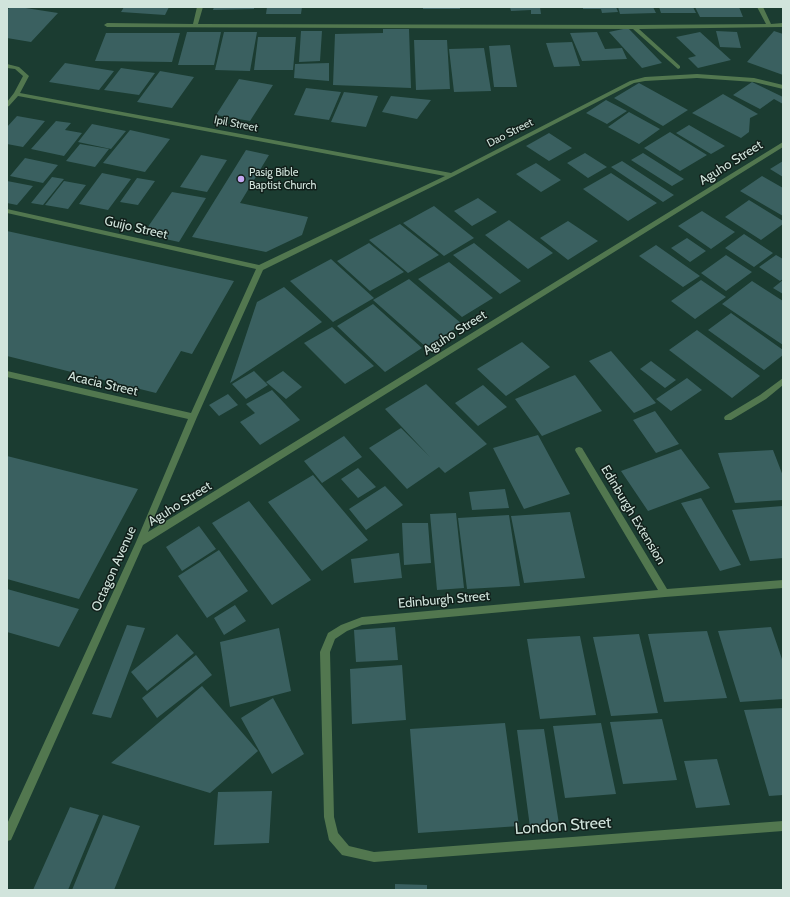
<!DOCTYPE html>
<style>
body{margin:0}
#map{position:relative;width:790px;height:897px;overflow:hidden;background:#1b3c31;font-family:Cabin,sans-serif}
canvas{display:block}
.frame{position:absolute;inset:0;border:8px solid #d1e4dc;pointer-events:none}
</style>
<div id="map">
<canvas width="790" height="897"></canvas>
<div class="frame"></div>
</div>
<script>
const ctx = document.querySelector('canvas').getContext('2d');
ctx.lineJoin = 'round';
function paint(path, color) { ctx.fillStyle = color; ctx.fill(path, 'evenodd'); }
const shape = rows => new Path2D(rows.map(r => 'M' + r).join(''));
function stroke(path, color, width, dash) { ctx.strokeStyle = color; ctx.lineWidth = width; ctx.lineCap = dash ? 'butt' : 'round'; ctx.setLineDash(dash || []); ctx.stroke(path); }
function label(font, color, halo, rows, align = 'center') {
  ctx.font = font + ' Cabin,sans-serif'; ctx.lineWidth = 3; ctx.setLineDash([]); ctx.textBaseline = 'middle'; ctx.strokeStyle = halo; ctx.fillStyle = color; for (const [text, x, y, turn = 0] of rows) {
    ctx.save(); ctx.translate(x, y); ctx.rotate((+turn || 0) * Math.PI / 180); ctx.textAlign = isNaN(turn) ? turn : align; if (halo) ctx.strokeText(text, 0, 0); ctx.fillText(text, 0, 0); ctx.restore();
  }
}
paint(shape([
 [10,7,19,7,58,13,31,42,7,38,7,10],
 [124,7,169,7,165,15,121,12],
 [214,7,254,7,254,9,213,10],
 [267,7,302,7,301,14,266,14],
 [423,7,460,7,460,9,423,9],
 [510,7,540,7,541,14,531,14,531,10,511,11],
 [583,7,616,7,618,12,602,13,601,9,583,9],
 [618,7,653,7,656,13,620,14],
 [659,7,693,7,696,13,661,13],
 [695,7,739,7,743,17,700,17],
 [628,28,662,63,642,68,609,32],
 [383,29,409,29,411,88,333,85,335,34,383,33],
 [301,31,322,31,320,61,299,62],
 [716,31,737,32,741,48,720,47],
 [774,31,783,34,783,75,747,62],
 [187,32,221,32,214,65,178,65],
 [224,32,257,32,250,71,215,70],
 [597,32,605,49,622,48,627,59,582,61,570,33],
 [700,32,731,60,698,68,688,58,696,56,676,37],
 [106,33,180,33,172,62,95,61],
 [258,37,296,37,293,70,254,70],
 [414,40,447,40,450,89,416,90],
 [572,42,580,66,554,67,546,43],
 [510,45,517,87,494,87,489,46],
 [484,48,491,91,454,92,449,49],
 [65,63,114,71,99,90,49,82],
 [329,63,329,81,294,78,295,64],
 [121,68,155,73,139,95,104,90],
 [160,71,194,77,172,108,137,102],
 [239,79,273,85,250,121,216,115],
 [752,82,783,97,783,104,774,99,760,109,733,95],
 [639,83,688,110,663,126,614,98],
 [306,88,341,92,329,120,294,115],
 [344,92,378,96,366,127,331,122],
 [723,94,758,114,750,118,749,132,741,138,692,113],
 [391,96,431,100,417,119,382,112],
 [606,100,627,111,607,124,586,113],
 [629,112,660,129,639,144,608,127],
 [17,116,45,121,23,147,7,144,7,127],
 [56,121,71,123,65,130,82,133,64,156,31,149],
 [92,124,126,131,111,149,78,142],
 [689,125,725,146,711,154,676,133],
 [130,130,170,139,145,172,103,163],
 [670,132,707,155,680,171,644,148],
 [549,133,572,148,549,161,526,146],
 [80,144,109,149,95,167,66,161],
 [246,150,269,155,240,203,308,217,302,235,266,252,192,237],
 [585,153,607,167,588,178,567,163],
 [643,153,684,179,672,186,631,160],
 [201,155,227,160,207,192,180,187],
 [25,158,58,165,43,183,10,176],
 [622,161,674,195,663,202,611,167],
 [783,161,783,177,770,169],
 [536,163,561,180,541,192,516,174],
 [102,173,131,179,108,210,79,204],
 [611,173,657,203,628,221,583,189],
 [762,176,783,188,783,216,740,191],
 [52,177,64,179,43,205,31,203],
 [137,178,155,181,138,205,120,202],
 [7,181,33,186,17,205,7,203],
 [64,181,86,185,68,209,45,205],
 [172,192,206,198,179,242,143,234],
 [478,198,497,212,472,226,454,211],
 [749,200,783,221,783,224,761,240,725,217],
 [434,206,474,238,444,256,403,223],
 [702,211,735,232,711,249,678,226],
 [509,220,553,253,528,269,485,235],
 [568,221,598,241,568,260,540,238],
 [400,224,439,255,408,273,369,240],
 [7,231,234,281,192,354,181,351,156,393,7,356],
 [744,234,773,253,754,267,725,248],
 [687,238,706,251,690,262,671,248],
 [369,243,404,272,370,291,337,261],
 [474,243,521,281,500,294,453,255],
 [656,245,700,276,683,287,639,256],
 [726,255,752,272,726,291,701,273],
 [776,255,783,259,783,279,780,281,759,267],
 [331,259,374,298,333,322,290,281],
 [449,262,493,298,462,317,418,279],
 [409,279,462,324,426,347,373,300],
 [701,280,726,297,695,319,671,301],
 [783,280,783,294,773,288],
 [752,281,783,301,783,345,722,304],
 [284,287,322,322,230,383,257,302],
 [373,304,422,348,385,372,337,326],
 [731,313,783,350,783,355,764,370,708,330],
 [332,327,374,366,345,384,304,343],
 [697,330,760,376,732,398,669,350],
 [522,342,550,367,506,396,477,369],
 [611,351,656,403,634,413,589,361],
 [651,361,676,380,665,388,640,369],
 [254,371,268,385,246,399,232,384],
 [283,371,302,387,286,399,266,382],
 [575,375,602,411,542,436,515,399],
 [687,378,702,390,671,411,656,399],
 [426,384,487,444,445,473,439,467,407,489,369,448,401,428,430,457,385,409],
 [483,385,507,407,478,426,455,403],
 [272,390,300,420,260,445,240,422,255,413,246,404],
 [228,394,238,405,219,416,209,405],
 [655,411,679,444,656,453,633,420],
 [538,435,570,494,524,509,493,448],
 [344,436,362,457,322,483,304,461],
 [681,449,710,488,648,511,621,471],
 [773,450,783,476,783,500,735,503,718,453],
 [7,456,138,489,79,599,7,579],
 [358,468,376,487,358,498,341,479],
 [313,475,368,540,322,571,268,502],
 [385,486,403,505,366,530,349,509],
 [505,489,509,508,472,510,469,492],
 [701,498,741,565,720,571,681,503],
 [249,501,311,580,272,605,212,523],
 [783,506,783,558,750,561,732,510],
 [570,512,585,578,524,583,511,516],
 [456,513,464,588,437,590,430,514],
 [509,515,520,586,467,589,458,518],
 [402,523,428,523,431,563,404,565],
 [199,526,216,549,182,571,166,547],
 [219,550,248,591,207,618,178,576],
 [399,553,402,578,354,583,351,559],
 [7,589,79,609,59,647,7,632],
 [235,605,246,621,224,635,214,618],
 [127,625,145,628,111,718,92,714],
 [395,627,398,660,356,662,354,630],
 [771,627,783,662,783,699,740,702,718,631],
 [279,628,291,691,230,707,220,642],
 [707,631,727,698,664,702,648,634],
 [177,634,194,653,147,691,131,672],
 [639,634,658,713,611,716,593,637],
 [580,636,596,715,540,719,527,639],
 [196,655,212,675,157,718,142,698],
 [402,665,406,720,352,724,350,669],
 [202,686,258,751,210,793,111,763],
 [273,698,304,754,272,774,241,718],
 [783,708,783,795,769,796,744,710],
 [662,719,677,780,623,784,610,722],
 [505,723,519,826,418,833,410,729],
 [601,723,616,794,565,798,553,726],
 [544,729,559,824,530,827,517,730],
 [717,759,730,805,696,808,684,761],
 [272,791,269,843,214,845,218,792],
 [70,807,99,815,68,890,33,890],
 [103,815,140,826,114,890,72,890],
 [395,884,427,885,427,890,395,890]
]), '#3a6060');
paint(shape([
 [197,7,203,7,198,24,634,25,766,24,757,7,763,7,771,24,783,23,783,27,639,29,680,66,680,68,678,69,633,29,107,27,104,25,107,23,193,24,197,7],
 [7,64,19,67,29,76,20,93,451,173,630,81,645,77,697,74,754,78,783,85,783,89,754,82,697,78,645,81,634,83,454,176,263,270,197,417,148,532,783,142,783,147,143,545,11,840,7,841,7,824,136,542,188,419,7,377,7,371,191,413,256,269,7,213,7,209,259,265,445,176,18,96,9,106,7,107,7,102,14,93,23,76,15,69,7,68,7,64],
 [783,378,783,385,766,399,731,420,725,420,724,418,725,416,760,395,783,378],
 [579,447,582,448,667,589,783,580,783,588,665,597,362,625,347,631,335,639,330,652,334,817,338,833,349,846,374,852,783,821,783,831,374,862,342,855,329,840,324,817,320,652,328,633,341,625,362,617,658,590,576,452,575,450,576,448,579,447]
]), '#52774f');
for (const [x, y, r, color] of [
 [241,179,4,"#c3a7f2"]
]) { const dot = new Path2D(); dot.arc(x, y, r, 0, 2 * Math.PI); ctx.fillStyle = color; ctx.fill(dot); stroke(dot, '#111f1a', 1.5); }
label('11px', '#d1e4dc', '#111f1a', [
 ["Ipil Street",236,124,11],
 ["Dao Street",510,133,-27]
]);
label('11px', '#d1e4dc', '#111f1a', [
 ["Pasig Bible",249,173],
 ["Baptist Church",249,186]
], 'left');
label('13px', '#d1e4dc', '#111f1a', [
 ["Aguho Street",731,163,-32],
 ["Guijo Street",136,228,13],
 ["Aguho Street",455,333,-32],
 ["Acacia Street",103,384,13],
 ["Aguho Street",180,504,-32],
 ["Edinburgh Extension",633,515,59],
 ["Octagon Avenue",114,569,-66],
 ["Edinburgh Street",444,600,-5]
]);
label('16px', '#d1e4dc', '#111f1a', [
 ["London Street",563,826,-4]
]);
</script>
